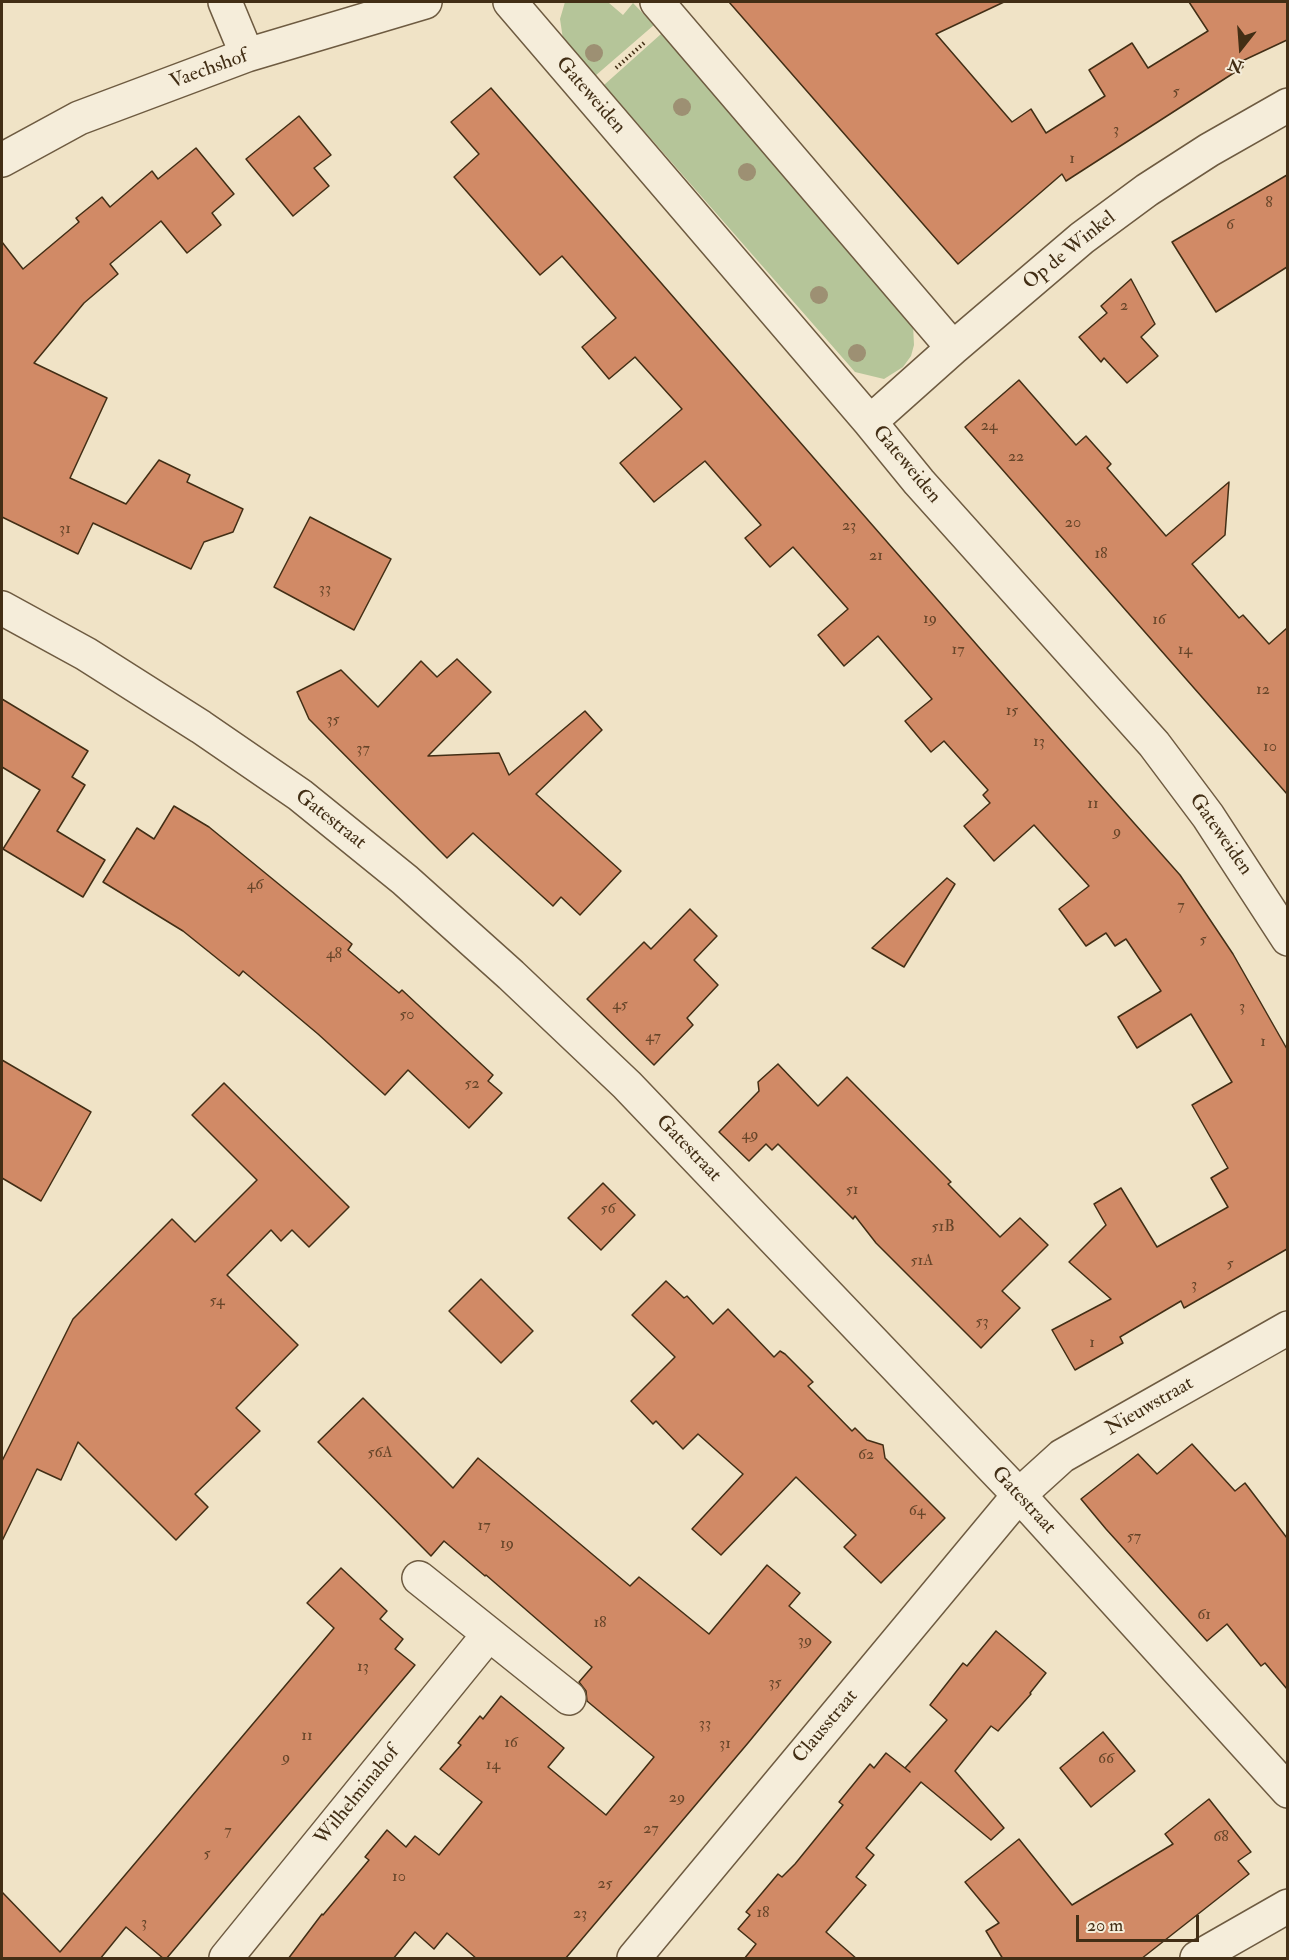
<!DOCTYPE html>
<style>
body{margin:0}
#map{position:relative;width:1289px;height:1960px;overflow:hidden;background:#f0e3c6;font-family:"IM FELL Double Pica",serif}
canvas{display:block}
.frame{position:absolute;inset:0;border:3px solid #422e15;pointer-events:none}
.north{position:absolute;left:1211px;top:18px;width:60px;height:60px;-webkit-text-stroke:4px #f5edda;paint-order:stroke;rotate:197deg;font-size:16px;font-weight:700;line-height:24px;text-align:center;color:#422e15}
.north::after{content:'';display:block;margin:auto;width:21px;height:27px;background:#422e15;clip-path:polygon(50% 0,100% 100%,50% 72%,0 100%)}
.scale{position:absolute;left:1076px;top:1915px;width:123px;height:27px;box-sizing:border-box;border:3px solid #422e15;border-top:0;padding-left:8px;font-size:18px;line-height:21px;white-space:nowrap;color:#422e15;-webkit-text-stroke:4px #f5edda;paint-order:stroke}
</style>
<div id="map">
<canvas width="1289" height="1960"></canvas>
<div class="frame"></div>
<div class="north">N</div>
<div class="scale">20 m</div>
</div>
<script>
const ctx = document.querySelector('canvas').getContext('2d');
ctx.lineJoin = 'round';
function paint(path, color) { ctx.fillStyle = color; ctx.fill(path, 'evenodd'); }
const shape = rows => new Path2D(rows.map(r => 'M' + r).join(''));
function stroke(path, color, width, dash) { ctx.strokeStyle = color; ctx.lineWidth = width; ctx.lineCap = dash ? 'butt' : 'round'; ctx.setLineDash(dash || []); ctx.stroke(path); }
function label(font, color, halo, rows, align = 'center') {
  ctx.font = font + ' "IM FELL Double Pica",serif'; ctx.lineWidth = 4.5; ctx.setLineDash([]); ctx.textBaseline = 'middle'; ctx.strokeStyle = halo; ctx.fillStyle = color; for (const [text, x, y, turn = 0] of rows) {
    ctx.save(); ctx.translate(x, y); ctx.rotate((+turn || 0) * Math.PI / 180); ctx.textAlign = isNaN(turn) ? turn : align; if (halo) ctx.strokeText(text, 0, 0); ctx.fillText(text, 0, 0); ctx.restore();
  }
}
paint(shape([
 [565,2,610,2,609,3,623,15,633,3,654,25,595,76,563,39,560,19],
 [661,34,670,44,676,38,693,60,688,65,905,314,913,325,914,345,911,356,903,367,884,379,855,372,604,85]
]), '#b5c599');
const building = shape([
 [729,2,1004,2,936,34,1012,122,1031,109,1046,133,1105,96,1089,70,1132,43,1148,68,1208,31,1189,2,1287,2,1287,40,1240,62,1243,67,1066,181,1062,174,958,264,729,2],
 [491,88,1011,684,1180,875,1233,954,1287,1049,1287,1249,1184,1308,1181,1301,1120,1337,1123,1343,1075,1370,1052,1330,1111,1299,1069,1262,1106,1225,1094,1204,1121,1188,1157,1247,1228,1207,1211,1178,1228,1168,1192,1105,1232,1082,1191,1014,1137,1048,1118,1017,1161,991,1126,939,1115,946,1106,933,1086,946,1059,909,1089,886,1034,825,994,861,964,826,990,803,983,795,988,790,944,741,931,752,905,721,932,699,878,636,844,666,818,635,848,609,793,547,770,567,745,538,761,525,705,461,654,502,620,463,682,409,635,357,609,379,582,347,616,318,562,256,540,275,454,177,479,154,451,122,491,88],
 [299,116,331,155,314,168,329,186,293,216,246,159,299,116],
 [196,148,234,194,212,213,221,225,187,253,161,221,110,264,118,274,84,303,34,363,107,398,70,478,126,504,159,460,190,475,187,482,243,509,233,532,204,542,191,569,93,523,78,554,2,517,2,242,23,269,79,222,76,218,102,197,110,207,152,171,158,179,196,148],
 [1287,175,1287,267,1216,312,1172,242,1287,175],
 [1131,279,1155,324,1141,337,1158,356,1127,383,1104,358,1101,362,1079,337,1107,313,1101,306,1131,279],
 [1019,380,1076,445,1086,436,1111,464,1107,468,1166,536,1229,482,1225,535,1192,564,1239,618,1243,615,1269,644,1287,628,1287,794,965,427,1019,380],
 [310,517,391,559,354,630,274,587,310,517],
 [457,659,491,692,428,756,499,753,509,775,585,711,602,730,536,794,621,871,580,915,561,897,553,906,473,833,447,858,309,719,297,692,341,670,378,707,421,661,437,677,457,659],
 [2,699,88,751,72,777,85,785,57,831,105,860,83,897,3,849,40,790,2,767,2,699],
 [174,806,209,827,352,944,348,950,399,993,402,990,493,1075,488,1081,502,1093,469,1128,408,1070,385,1095,318,1034,243,971,239,976,183,931,103,882,137,828,154,839,174,806],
 [947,878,955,884,904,967,872,948,947,878],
 [690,909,717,936,694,960,718,985,687,1018,693,1025,654,1065,587,999,644,942,651,949,690,909],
 [2,1060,91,1112,41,1201,2,1178,2,1060],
 [778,1064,818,1106,847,1077,951,1182,948,1184,1000,1237,1020,1218,1048,1245,1002,1291,1020,1308,981,1348,876,1243,855,1216,853,1219,778,1144,772,1150,766,1144,749,1161,719,1132,759,1091,758,1082,778,1064],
 [224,1083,349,1207,309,1247,292,1230,281,1241,271,1230,227,1275,298,1345,236,1408,260,1431,195,1494,208,1507,176,1540,78,1442,61,1480,37,1469,2,1541,2,1461,73,1319,172,1219,195,1242,257,1180,192,1115,224,1083],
 [603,1183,635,1215,601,1250,568,1218,603,1183],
 [481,1279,533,1331,501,1363,449,1311,481,1279],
 [666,1281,684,1298,687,1296,713,1324,728,1309,774,1357,780,1351,785,1354,813,1382,808,1386,852,1431,855,1428,867,1440,883,1445,885,1458,945,1518,881,1583,844,1547,856,1535,796,1477,721,1555,692,1529,743,1474,698,1434,683,1449,656,1421,653,1424,631,1401,675,1357,632,1315,666,1281],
 [363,1398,453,1488,478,1458,630,1586,639,1577,709,1634,767,1565,800,1593,789,1606,831,1642,748,1743,565,1959,477,1959,447,1933,434,1949,415,1932,393,1959,288,1959,322,1914,323,1915,369,1860,365,1857,387,1830,406,1847,415,1836,439,1855,482,1802,440,1769,461,1745,458,1743,480,1716,483,1719,501,1696,564,1748,548,1767,606,1815,654,1757,587,1701,586,1691,579,1682,592,1667,486,1575,485,1576,444,1541,431,1556,318,1442,363,1398],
 [1192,1444,1235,1491,1245,1483,1287,1538,1287,1689,1265,1663,1261,1666,1227,1624,1207,1641,1106,1529,1081,1499,1138,1454,1157,1474,1192,1444],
 [341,1568,387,1611,380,1619,403,1639,395,1649,415,1665,166,1959,164,1959,126,1927,100,1959,2,1959,2,1892,60,1952,334,1628,307,1603,341,1568],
 [996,1631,1046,1673,1030,1693,1031,1694,998,1731,991,1726,955,1771,1004,1828,991,1840,921,1782,866,1848,874,1855,856,1877,866,1885,826,1932,857,1959,744,1959,756,1944,738,1929,750,1915,746,1912,778,1874,782,1877,795,1864,843,1805,839,1802,870,1764,874,1768,886,1753,910,1772,905,1768,947,1720,930,1705,963,1663,967,1666,996,1631],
 [1103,1732,1135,1771,1091,1807,1060,1768,1103,1732],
 [1209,1799,1251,1852,1238,1861,1249,1874,1141,1959,1003,1959,986,1931,999,1923,965,1882,1019,1839,1072,1905,1173,1844,1165,1834,1209,1799]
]);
paint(building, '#d18a66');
stroke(building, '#422e15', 1.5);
const minor = shape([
 [225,2,247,55],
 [510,2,870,422,919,482,1154,744,1208,816,1288,939],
 [657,2,953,348],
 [2,160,79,118,247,55,425,2],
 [870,422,953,348,1082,238,1147,190,1209,150,1288,105],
 [2,608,86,654,201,727,300,795,405,880,511,975,627,1085,1019,1495,1288,1791],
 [419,1578,569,1698],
 [226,1958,489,1634],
 [634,1958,1019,1495,1062,1456,1288,1328],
 [1197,1958,1288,1906]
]);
stroke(minor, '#6e5b41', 36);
stroke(shape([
 [616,68,644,43]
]), '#422e15', 4, [1.5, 3]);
stroke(minor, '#f5edda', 33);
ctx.fillStyle = '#9d9073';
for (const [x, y] of [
 [594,53],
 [682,107],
 [747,172],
 [819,295],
 [857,353]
]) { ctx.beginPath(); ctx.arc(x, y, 9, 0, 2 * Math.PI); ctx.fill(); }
label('16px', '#664529', null, [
 ["5",1176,93],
 ["3",1116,131],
 ["1",1072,160],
 ["8",1269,204],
 ["6",1230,226],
 ["2",1124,307],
 ["24",989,427],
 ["22",1016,458],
 ["20",1073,524],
 ["23",849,527],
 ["31",65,530],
 ["18",1101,555],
 ["21",876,557],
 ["33",325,590],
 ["19",930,620],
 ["16",1159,621],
 ["17",958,651],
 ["14",1185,651],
 ["12",1263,691],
 ["15",1012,712],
 ["35",333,721],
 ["13",1039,743],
 ["10",1270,748],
 ["37",363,750],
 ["11",1093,805],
 ["9",1117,833],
 ["46",255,886],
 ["7",1181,907],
 ["5",1203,941],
 ["48",334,955],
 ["45",620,1006],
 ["3",1242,1008],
 ["50",407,1016],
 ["47",653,1038],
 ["1",1263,1043],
 ["52",472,1085],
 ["49",750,1136],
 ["51",852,1191],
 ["56",608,1210],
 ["51B",943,1228],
 ["51A",922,1262],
 ["5",1230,1265],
 ["3",1194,1286],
 ["54",217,1302],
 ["53",982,1323],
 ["1",1092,1344],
 ["56A",380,1454],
 ["62",866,1456],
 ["64",917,1512],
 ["17",484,1527],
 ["57",1134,1538],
 ["19",507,1545],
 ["61",1204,1616],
 ["18",600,1624],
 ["39",805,1642],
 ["13",363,1668],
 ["35",775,1684],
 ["33",705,1725],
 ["11",307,1737],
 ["16",511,1744],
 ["31",725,1745],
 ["9",286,1759],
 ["66",1106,1760],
 ["14",493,1766],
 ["29",677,1799],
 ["27",651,1830],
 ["7",228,1832],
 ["68",1221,1838],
 ["5",207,1855],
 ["10",399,1878],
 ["25",605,1885],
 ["18",763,1914],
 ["23",580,1915],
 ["3",144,1924]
]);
label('20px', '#422e15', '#f5edda', [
 ["Vaechshof",209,70,-20],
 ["Gateweiden",590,96,49],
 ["Op de Winkel",1070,251,-39],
 ["Gateweiden",906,465,50],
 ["Gatestraat",330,820,38],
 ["Gateweiden",1220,835,55],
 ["Gatestraat",688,1149,46],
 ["Nieuwstraat",1150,1407,-30],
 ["Gatestraat",1023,1501,47],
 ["Clausstraat",826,1727,-50],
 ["Wilhelminahof",358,1796,-51]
]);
</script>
